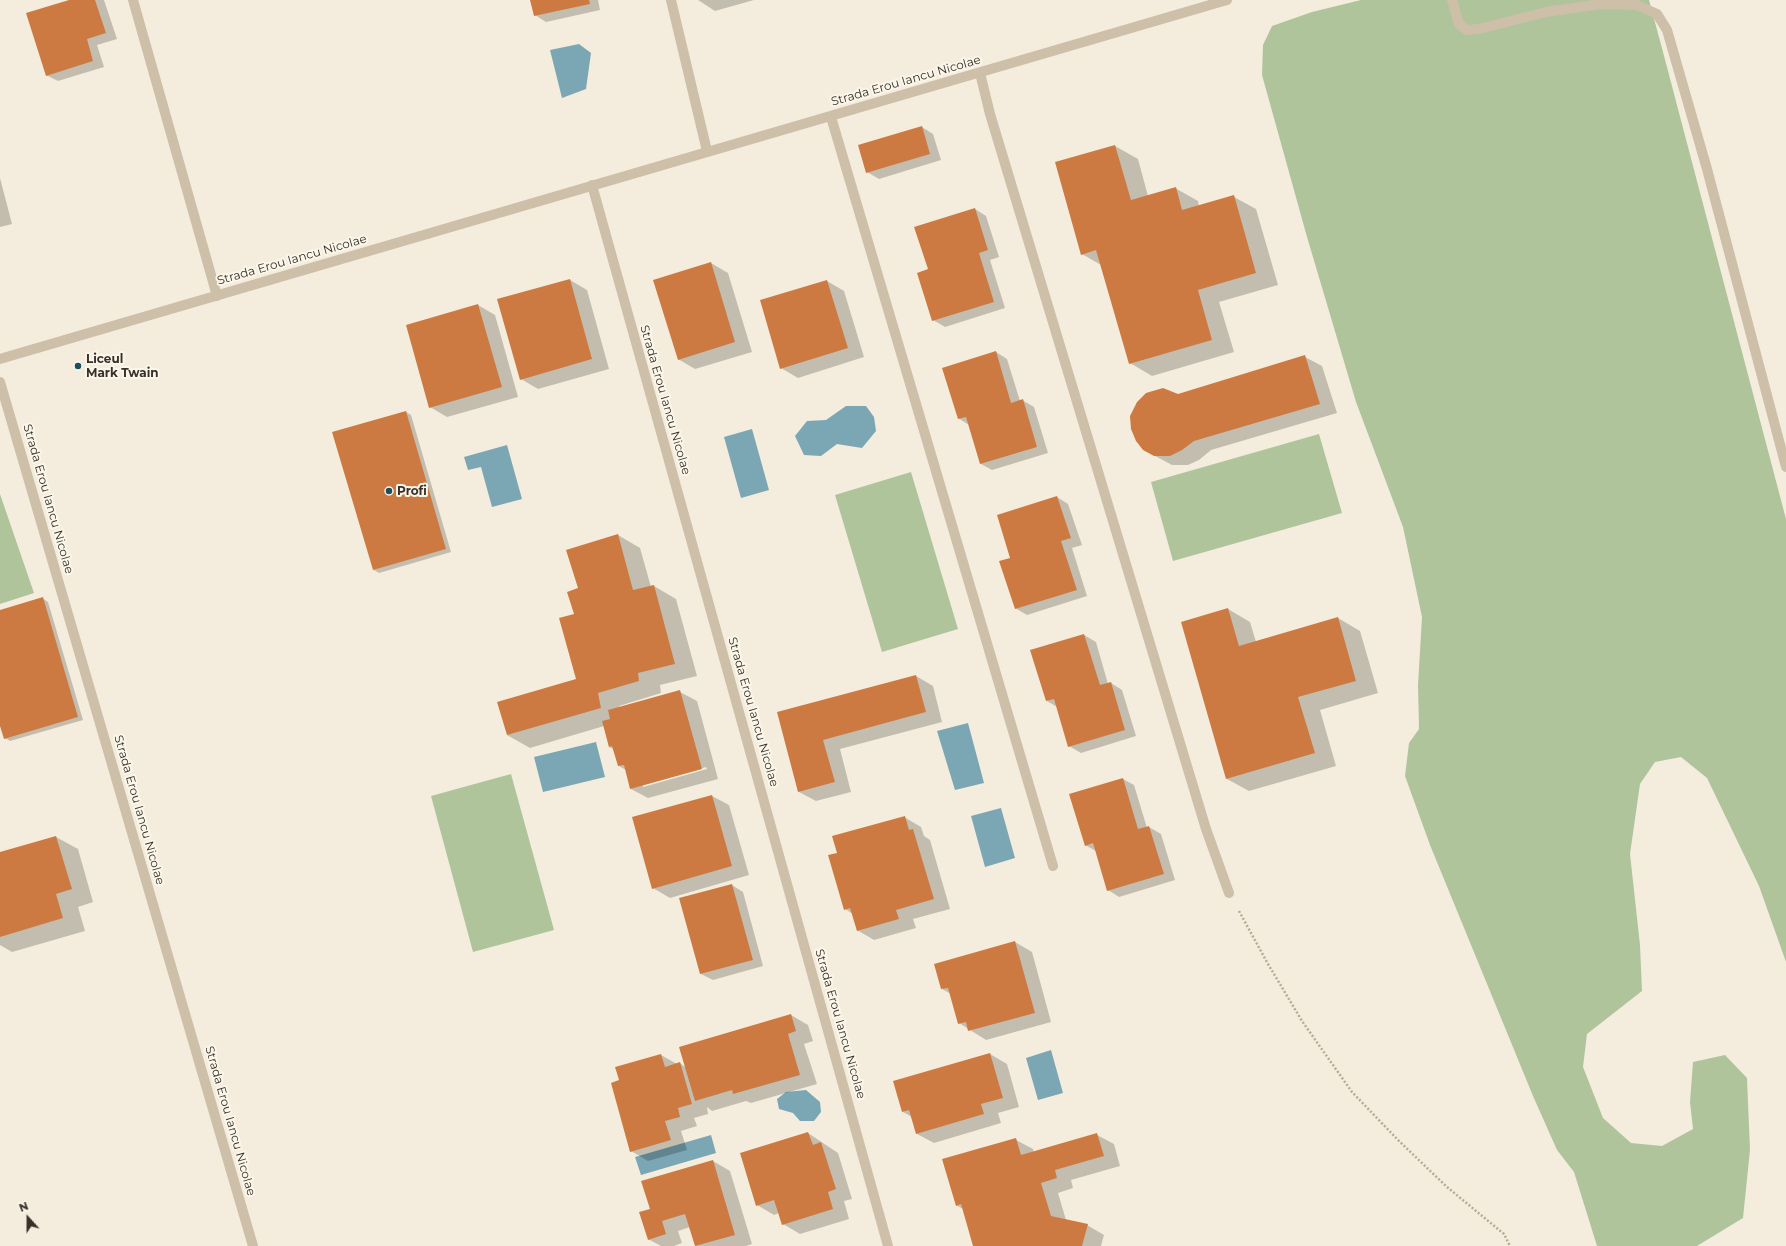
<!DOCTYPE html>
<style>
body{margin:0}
#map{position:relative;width:1786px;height:1246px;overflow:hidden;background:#f4eddd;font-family:Montserrat,sans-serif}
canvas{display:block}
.north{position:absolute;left:8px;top:1198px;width:40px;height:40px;-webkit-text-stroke:3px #fbf6ea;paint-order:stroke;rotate:339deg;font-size:11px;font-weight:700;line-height:16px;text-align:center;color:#393129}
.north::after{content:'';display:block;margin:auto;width:14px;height:18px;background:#393129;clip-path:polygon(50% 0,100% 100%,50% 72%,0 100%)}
</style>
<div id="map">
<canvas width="1786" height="1246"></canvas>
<div class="north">N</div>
</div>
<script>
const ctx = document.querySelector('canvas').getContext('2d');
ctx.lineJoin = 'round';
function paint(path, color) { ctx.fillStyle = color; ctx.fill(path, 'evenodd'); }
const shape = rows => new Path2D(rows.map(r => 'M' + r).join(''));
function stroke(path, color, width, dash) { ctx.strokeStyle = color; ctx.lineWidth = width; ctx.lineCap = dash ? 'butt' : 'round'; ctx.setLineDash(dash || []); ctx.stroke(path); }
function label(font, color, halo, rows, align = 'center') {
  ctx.font = font + ' Montserrat,sans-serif'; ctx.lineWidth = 4; ctx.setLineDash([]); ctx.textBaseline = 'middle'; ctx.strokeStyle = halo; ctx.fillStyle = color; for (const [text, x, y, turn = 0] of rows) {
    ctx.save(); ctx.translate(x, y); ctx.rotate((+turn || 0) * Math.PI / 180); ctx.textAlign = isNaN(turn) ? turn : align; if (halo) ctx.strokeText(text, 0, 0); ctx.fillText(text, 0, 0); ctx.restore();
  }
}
paint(shape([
 [1361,0,1649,0,1663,52,1786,519,1786,962,1759,886,1707,778,1681,757,1655,762,1640,784,1630,854,1640,945,1642,991,1587,1034,1583,1067,1603,1118,1631,1143,1662,1146,1693,1129,1690,1102,1693,1062,1725,1055,1747,1078,1750,1150,1743,1218,1697,1246,1597,1246,1574,1172,1557,1150,1533,1096,1430,845,1405,776,1409,743,1419,729,1418,685,1422,617,1403,527,1356,402,1307,237,1262,75,1263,45,1272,26,1312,12],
 [1319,434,1342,513,1173,561,1151,482],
 [911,472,958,629,882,652,835,495],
 [0,494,34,593,0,604],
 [511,774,554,930,473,952,431,796]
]), '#b0c49c');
paint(shape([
 [579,44,591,53,586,89,562,98,550,50],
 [846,406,866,406,874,417,876,431,862,448,837,444,821,456,804,455,795,436,807,421,826,420],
 [752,429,769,490,741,498,724,437],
 [507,445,522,499,492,507,481,467,468,470,464,457],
 [968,723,984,783,955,790,937,731],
 [596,742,605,777,543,792,534,757],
 [1001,808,1015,858,985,867,971,816],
 [1051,1050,1063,1093,1038,1100,1026,1058],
 [806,1090,820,1102,821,1112,814,1121,800,1121,793,1113,779,1109,777,1099,786,1092],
 [711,1135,716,1153,641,1175,635,1157]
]), '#7aa7b3');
paint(shape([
 [72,0,104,0,117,39,97,45,104,67,58,81,46,75],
 [531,0,598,0,600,10,546,22,535,15],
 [698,0,754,0,715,11],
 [922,127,933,134,941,160,879,179,867,172],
 [1115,146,1138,159,1148,196,1175,188,1198,201,1199,207,1234,197,1256,209,1278,285,1219,302,1234,352,1152,376,1130,363,1101,265,1082,254,1056,163],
 [0,178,12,224,0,227],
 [975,209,986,216,999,257,990,260,1005,308,945,327,933,320,929,270],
 [711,263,728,273,752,352,695,369,678,359],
 [570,280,587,290,609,369,538,389,521,379],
 [827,281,844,291,864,357,798,378,781,368],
 [478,305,495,315,518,397,447,417,430,407],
 [996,352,1007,359,1020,401,1022,400,1034,407,1048,453,992,470,981,464,969,425,958,418],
 [1305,357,1322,366,1337,413,1211,450,1199,460,1188,465,1172,465,1144,450,1178,395],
 [406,412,411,415,451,552,379,573,374,570],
 [1057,497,1068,504,1082,545,1072,548,1087,596,1027,615,1015,608,1011,558],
 [618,535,640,548,651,587,654,586,676,599,697,676,660,685,661,693,619,706,620,708,680,692,697,701,718,779,648,798,631,789,626,770,619,766,614,749,609,747,604,726,530,748,507,735,577,680,575,615,579,589],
 [706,767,707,769,643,787,643,785],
 [42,598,48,602,83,720,10,741,5,738,0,722,0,611],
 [1228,609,1250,622,1256,642,1338,618,1360,631,1378,693,1320,710,1336,766,1249,791,1227,779],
 [1084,635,1096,642,1108,684,1111,683,1122,690,1136,736,1081,753,1069,746,1057,707,1047,701],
 [916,676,933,686,942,722,840,749,851,792,816,801,799,792,778,713],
 [1123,779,1134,785,1147,828,1149,827,1161,834,1175,880,1119,897,1108,890,1096,851,1085,845],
 [712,796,729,805,749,875,670,898,653,888],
 [904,817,921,827,924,836,930,840,950,909,913,919,916,928,874,940,857,930,853,914,845,909,838,854],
 [56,837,78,849,93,902,78,907,85,931,12,952,0,945,0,853],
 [732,885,743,892,763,966,713,980,701,974],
 [1015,942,1032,952,1051,1022,986,1040,959,1023,951,994,942,989],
 [791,1015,808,1025,813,1041,804,1044,817,1084,751,1103,746,1101,712,1111,707,1107,708,1114,694,1118,697,1126,681,1131,687,1150,648,1161,631,1151,620,1081,661,1055,677,1064,680,1063,685,1067],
 [990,1054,1007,1064,1019,1107,998,1113,1001,1123,934,1143,917,1134,912,1117,903,1112],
 [808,1133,838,1153,852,1199,844,1201,849,1219,800,1234,783,1224,779,1213,774,1215,757,1205],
 [1097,1135,1114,1144,1120,1166,1071,1180,1073,1188,1058,1193,1066,1220,1087,1225,1104,1235,1101,1246,974,1246,963,1209,956,1205,1016,1140,1033,1149,1034,1153],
 [713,1161,730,1171,752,1244,746,1246,696,1246,690,1227,678,1231,682,1243,674,1246,661,1246,648,1239,651,1210]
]), '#0003');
paint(shape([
 [69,0,95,0,106,33,87,39,93,61,46,76,26,13],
 [530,0,589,0,590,4,534,16],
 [922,126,930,154,866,173,858,145],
 [1115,145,1131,200,1176,187,1182,210,1234,195,1256,273,1198,290,1212,340,1129,364,1096,250,1081,255,1055,162],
 [975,208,988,250,979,253,994,302,932,321,917,273,928,269,914,227],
 [711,262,735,342,678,360,653,280],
 [570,279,592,359,520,380,497,299],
 [827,280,848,348,780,369,760,300],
 [478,304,502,387,429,408,406,325],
 [996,351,1011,403,1023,399,1037,447,980,464,966,417,958,419,942,368],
 [1305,355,1320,404,1194,441,1182,450,1170,456,1154,456,1143,450,1136,441,1131,429,1130,416,1137,402,1146,393,1163,388,1178,394],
 [406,411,446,549,373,570,332,432],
 [1057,496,1071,538,1061,541,1077,590,1015,609,999,561,1010,558,997,515],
 [618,534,633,590,654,585,675,664,638,673,639,681,598,693,601,708,507,735,497,702,576,679,559,618,574,614,567,592,578,588,566,550],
 [43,597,78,717,4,739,0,726,0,610],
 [1228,608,1239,646,1338,617,1356,681,1298,697,1315,753,1226,779,1181,622],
 [1084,634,1100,685,1111,682,1125,730,1068,747,1054,699,1046,701,1030,650],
 [916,675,926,712,823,740,835,782,798,792,777,712],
 [680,690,702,769,630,789,624,765,618,766,612,746,609,747,602,721,610,719,608,710],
 [1123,778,1138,829,1149,826,1164,874,1107,891,1093,843,1085,846,1069,794],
 [712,795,732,866,652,889,632,817],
 [905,816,909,830,913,829,934,899,896,910,899,919,857,931,850,908,844,910,828,855,837,853,832,836],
 [56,836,72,889,56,894,63,918,0,937,0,852],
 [732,884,753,960,700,974,679,898],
 [1015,941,1035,1013,968,1031,966,1022,958,1024,948,988,941,989,934,964],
 [791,1014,796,1031,788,1034,800,1075,733,1094,732,1090,695,1101,679,1047],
 [990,1053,1003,1098,981,1104,984,1114,916,1134,909,1110,902,1112,893,1081],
 [661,1054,665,1067,680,1062,692,1104,678,1108,680,1117,665,1121,671,1140,630,1152,611,1083,619,1080,615,1067],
 [808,1132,813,1145,821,1142,836,1189,828,1192,833,1209,782,1225,774,1200,756,1206,740,1153],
 [1097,1133,1104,1156,1055,1170,1057,1178,1041,1183,1051,1216,1088,1224,1082,1246,973,1246,961,1204,956,1206,942,1159,1016,1138,1021,1155],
 [713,1160,735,1235,695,1246,685,1214,662,1221,666,1234,648,1240,639,1212,650,1209,641,1181]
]), '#cd7a42');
stroke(shape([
 [1239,911,1268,964,1302,1021,1352,1092,1399,1141,1447,1187,1504,1234,1510,1246]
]), '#b9a992', 2.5, [2, 2]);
stroke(shape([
 [133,0,217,296],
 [671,0,707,151],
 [1452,0,1459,24,1467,30,1479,29,1546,12,1601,4,1637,5,1657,14,1667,30,1707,169,1786,467],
 [980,73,990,114,1206,829,1229,893],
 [831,117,1053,866],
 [592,185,888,1246],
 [0,359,1227,0],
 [0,382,253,1246]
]), '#cdbfa8', 10);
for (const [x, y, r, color] of [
 [78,366,4,"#1b4e5e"],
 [389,491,4,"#1b4e5e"]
]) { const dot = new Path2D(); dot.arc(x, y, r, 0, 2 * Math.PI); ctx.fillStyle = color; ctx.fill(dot); stroke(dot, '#fbf6ea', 1.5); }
label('12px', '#393129', '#fbf6ea', [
 ["Strada Erou Iancu Nicolae",906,81,-16],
 ["Strada Erou Iancu Nicolae",292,260,-16],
 ["Strada Erou Iancu Nicolae",665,400,74],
 ["Strada Erou Iancu Nicolae",48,499,74],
 ["Strada Erou Iancu Nicolae",753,712,74],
 ["Strada Erou Iancu Nicolae",139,810,74],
 ["Strada Erou Iancu Nicolae",840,1024,74],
 ["Strada Erou Iancu Nicolae",230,1121,74]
]);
label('bold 12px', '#393129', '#fbf6ea', [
 ["Liceul",86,359],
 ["Mark Twain",86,373],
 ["Profi",397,491]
], 'left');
</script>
